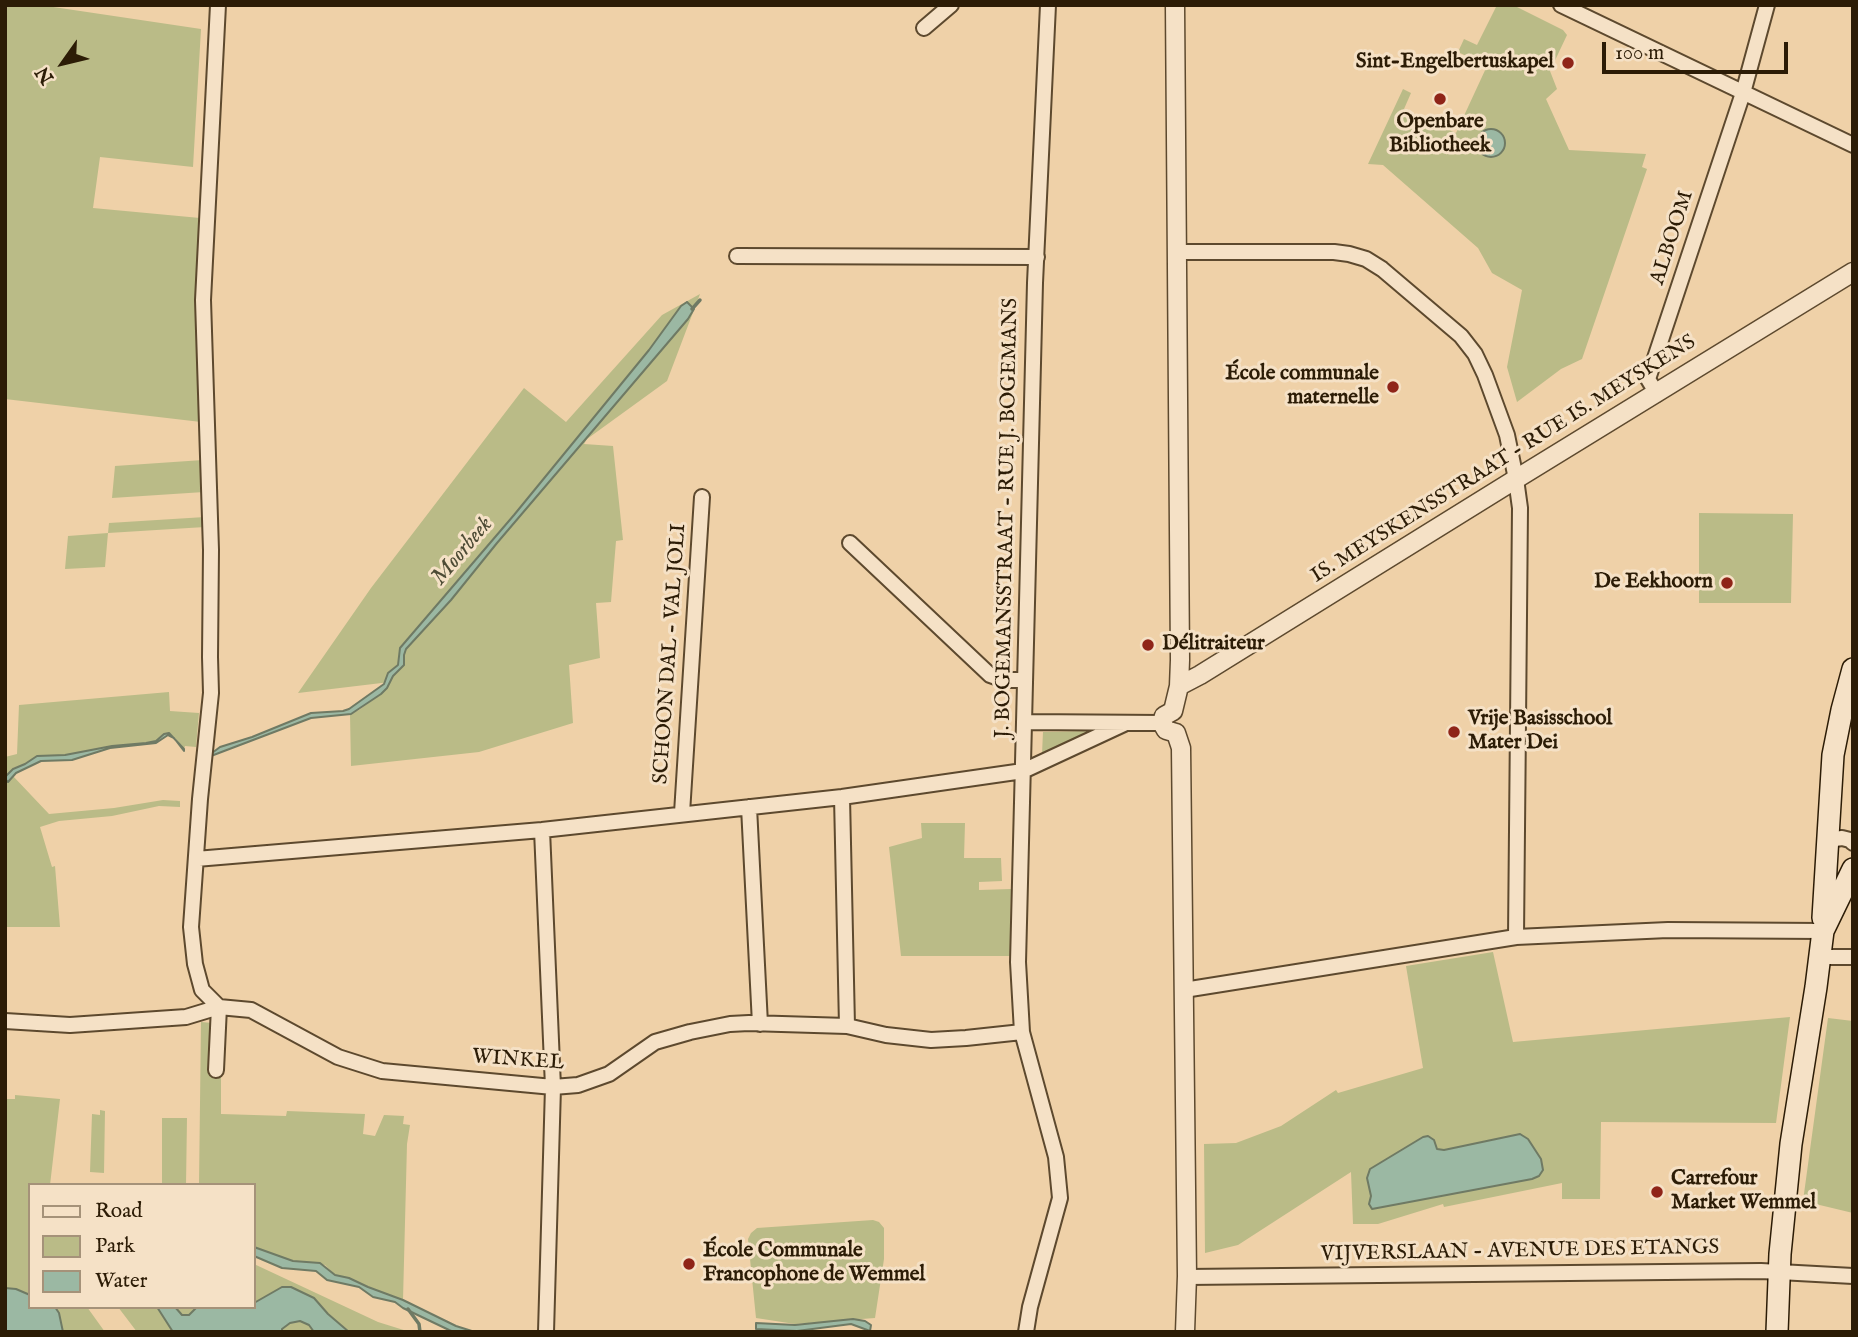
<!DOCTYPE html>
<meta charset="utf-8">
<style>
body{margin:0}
#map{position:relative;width:1858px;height:1337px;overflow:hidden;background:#efd1a8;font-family:"IM FELL English",serif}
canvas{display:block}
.frame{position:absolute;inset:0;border:7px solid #2c1c06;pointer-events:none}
.legend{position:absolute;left:28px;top:1183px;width:228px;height:126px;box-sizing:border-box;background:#f5e1c6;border:2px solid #a59279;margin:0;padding:9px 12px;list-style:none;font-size:21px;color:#2c1c06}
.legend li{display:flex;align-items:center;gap:14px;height:35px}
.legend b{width:35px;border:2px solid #a59279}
.north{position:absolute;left:28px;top:28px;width:70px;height:70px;-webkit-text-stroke:5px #f5e1c6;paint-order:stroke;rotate:236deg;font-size:19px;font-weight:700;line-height:28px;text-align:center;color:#2c1c06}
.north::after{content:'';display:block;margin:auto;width:24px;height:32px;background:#2c1c06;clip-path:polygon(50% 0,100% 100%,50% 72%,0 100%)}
.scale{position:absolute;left:1602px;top:42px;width:186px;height:32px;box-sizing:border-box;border:4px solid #2c1c06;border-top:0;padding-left:9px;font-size:21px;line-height:24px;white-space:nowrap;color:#2c1c06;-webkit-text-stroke:5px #f5e1c6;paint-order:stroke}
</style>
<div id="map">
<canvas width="1858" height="1337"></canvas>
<div class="frame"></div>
<ul class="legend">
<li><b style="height:9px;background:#f5e1c6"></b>Road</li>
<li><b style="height:19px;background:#babb87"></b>Park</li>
<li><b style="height:19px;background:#9bb8a3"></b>Water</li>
</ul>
<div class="north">N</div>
<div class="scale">100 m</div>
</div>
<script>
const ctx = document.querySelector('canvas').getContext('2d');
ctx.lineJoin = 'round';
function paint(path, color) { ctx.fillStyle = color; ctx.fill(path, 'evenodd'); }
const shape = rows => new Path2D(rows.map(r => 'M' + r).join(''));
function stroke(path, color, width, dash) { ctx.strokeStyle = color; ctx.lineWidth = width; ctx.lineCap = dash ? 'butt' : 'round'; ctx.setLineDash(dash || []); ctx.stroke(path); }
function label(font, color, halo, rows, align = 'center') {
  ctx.font = font + ' "IM FELL English",serif'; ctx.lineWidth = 6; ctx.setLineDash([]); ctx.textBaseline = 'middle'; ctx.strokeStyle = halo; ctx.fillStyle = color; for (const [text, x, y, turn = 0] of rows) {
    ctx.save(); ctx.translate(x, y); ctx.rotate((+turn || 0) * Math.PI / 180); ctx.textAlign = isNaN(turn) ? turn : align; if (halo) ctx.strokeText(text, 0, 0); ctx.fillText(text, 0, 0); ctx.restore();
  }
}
paint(shape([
 [5,5,40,5,201,29,193,167,100,157,93,208,200,218,200,242,197,267,197,392,201,422,5,399],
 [1497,5,1513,5,1563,30,1567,35,1550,71,1557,89,1546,99,1569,150,1646,154,1642,167,1647,169,1582,359,1561,369,1517,402,1507,367,1522,290,1492,273,1478,248,1383,165,1368,164,1403,89,1411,93,1404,109,1456,133,1487,66,1458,52,1464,39,1477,45],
 [700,294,667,381,587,439,584,444,613,446,623,540,616,541,611,602,596,603,600,658,569,665,573,723,479,752,351,766,350,714,359,710,381,694,390,682,298,693,371,588,524,388,566,422,662,315],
 [203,460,204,492,112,498,115,466],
 [1699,513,1793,514,1791,603,1699,603],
 [205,517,205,527,108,533,105,567,65,569,68,536,108,533,109,523],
 [169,692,170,711,199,713,196,747,185,746,184,749,175,738,169,733,166,733,156,741,146,743,110,746,65,755,40,755,32,759,25,764,13,768,16,773,13,776,49,814,114,808,163,800,180,801,180,807,159,806,112,816,59,821,40,827,52,867,55,866,60,927,5,927,5,757,17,754,19,705],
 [1089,731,1090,733,1046,756,1042,754,1043,732],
 [921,823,965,823,964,858,1001,858,1002,881,979,882,979,890,1011,889,1010,956,901,956,889,847,922,838],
 [1493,952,1513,1042,1790,1017,1776,1123,1601,1122,1600,1199,1562,1199,1562,1183,1444,1207,1443,1204,1378,1224,1353,1224,1351,1172,1238,1245,1205,1253,1204,1144,1236,1143,1281,1126,1336,1090,1338,1093,1423,1068,1406,966],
 [1828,1018,1853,1021,1853,1213,1803,1201],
 [201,1022,213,1023,221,1070,221,1114,286,1116,287,1111,365,1114,363,1134,375,1136,384,1115,404,1116,403,1124,410,1125,407,1144,403,1300,368,1287,349,1278,335,1275,325,1265,293,1261,254,1247,254,1185,199,1185],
 [15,1095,60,1099,50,1185,30,1185,30,1295,16,1289,5,1288,5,1099,15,1099],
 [100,1110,105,1111,104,1173,90,1172,92,1114,100,1115],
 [162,1118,187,1118,186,1185,162,1185],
 [873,1220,879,1222,884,1228,884,1259,875,1318,795,1324,756,1318,748,1239,751,1233,757,1228],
 [254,1264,378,1322,410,1332,137,1332,118,1307,254,1307],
 [55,1307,87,1307,105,1332,63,1332,59,1313]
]), '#babb87');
const water = shape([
 '1477 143a14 14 0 1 1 28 0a14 14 0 1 1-28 0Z',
 [687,302,694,309,688,319,497,543,451,600,406,649,404,655,404,665,393,676,387,688,381,694,351,714,311,718,211,756,212,753,220,747,252,737,311,713,343,711,349,709,384,684,388,673,398,665,400,648,514,515,649,350,681,306,687,302],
 [169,733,184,749,184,751,174,738,168,735,156,743,110,748,72,760,41,761,16,773,8,782,5,779,6,776,13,769,25,764,37,756,65,755,112,746,146,743,156,741,164,734,169,733],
 [1520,1134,1528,1139,1541,1159,1543,1170,1539,1176,1532,1179,1372,1209,1369,1204,1371,1196,1367,1178,1370,1169,1423,1137,1428,1136,1434,1140,1437,1149,1444,1150,1520,1134],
 [254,1247,293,1261,320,1263,335,1275,349,1278,368,1287,403,1300,456,1326,475,1332,454,1332,449,1330,403,1308,395,1302,373,1297,359,1287,327,1280,316,1271,282,1268,254,1256,254,1247],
 [282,1287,291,1287,314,1298,328,1314,349,1332,314,1332,309,1325,300,1321,290,1323,282,1329,282,1332,173,1332,157,1307,175,1307,182,1315,189,1315,197,1307,254,1307,254,1303,282,1287],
 [5,1288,16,1289,30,1295,30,1307,55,1307,59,1313,63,1332,5,1332,5,1288],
 [853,1319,865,1321,871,1325,870,1331,851,1324,797,1331,756,1329,756,1323,795,1325,853,1319]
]);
paint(water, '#9bb8a3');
stroke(water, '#6f7a64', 2);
stroke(shape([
 [692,309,700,300],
 [408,1309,419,1324,420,1332]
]), '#6f7a64', 3.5);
const minor = shape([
 [218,5,203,300,211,550,210,657,211,693,200,799,191,927,195,964,202,990,219,1007],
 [1561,5,1853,145],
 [924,28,951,5],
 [1177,252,1334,252,1349,254,1366,259,1382,269,1461,336,1475,354,1485,375,1507,435,1516,479,1520,508,1516,937],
 [737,256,1037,257],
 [1657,394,1648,379,1743,93,1767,5],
 [850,543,990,675,1004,680,1024,680],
 [1024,722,1162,723],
 [842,797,847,1026],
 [749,807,760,1024],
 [682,813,702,497],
 [542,830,553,1087,546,1332],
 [1827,846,1835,839,1842,838,1850,840,1853,843],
 [196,859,542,830,842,797,1023,771,1124,724],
 [1819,957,1853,957],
 [1184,990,1516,937,1668,930,1823,931],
 [5,1021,70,1025,186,1017,219,1007,251,1010,338,1057,382,1071,553,1087,578,1085,609,1074,655,1042,690,1032,730,1024,749,1023,847,1026,886,1035,931,1040,966,1038,1022,1032],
 [216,1070,219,1007],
 [1187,1277,1761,1271,1853,1276],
 [1026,1332,1030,1307,1060,1198,1056,1157,1022,1032,1018,962,1035,283,1048,5]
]);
const tertiary = shape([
 [1175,5,1180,660,1179,686,1173,711,1164,716,1162,723,1166,730,1176,733],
 [1179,686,1200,675,1516,479,1853,272],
 [1176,733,1181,748,1187,1276,1185,1332]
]);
const secondary = shape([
 [1823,918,1833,755,1842,710,1853,669],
 [1777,1332,1780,1254,1791,1144,1816,987,1823,931,1853,869]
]);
stroke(minor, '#5d492e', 18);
stroke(tertiary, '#5d492e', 21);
stroke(secondary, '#2c1c06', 24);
stroke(minor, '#f5e1c6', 14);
stroke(tertiary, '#f5e1c6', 18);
stroke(secondary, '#f5e1c6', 21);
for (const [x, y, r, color] of [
 [1568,63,7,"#8f2418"],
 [1440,99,7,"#8f2418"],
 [1393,387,7,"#8f2418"],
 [1727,583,7,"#8f2418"],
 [1148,645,7,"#8f2418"],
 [1454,732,7,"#8f2418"],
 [1657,1192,7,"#8f2418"],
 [689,1264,7,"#8f2418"]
]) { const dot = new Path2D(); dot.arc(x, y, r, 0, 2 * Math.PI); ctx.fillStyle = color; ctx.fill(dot); stroke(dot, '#f5e1c6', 2.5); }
label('bold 21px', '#2c1c06', '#f5e1c6', [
 ["Sint-Engelbertuskapel",1554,63,"right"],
 ["Openbare",1440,123,"center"],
 ["Bibliotheek",1440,147,"center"],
 ["École communale",1379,375,"right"],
 ["maternelle",1379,399,"right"],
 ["De Eekhoorn",1713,583,"right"],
 ["Délitraiteur",1162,645],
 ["Vrije Basisschool",1468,720],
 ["Mater Dei",1468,744],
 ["Carrefour",1671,1180],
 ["Market Wemmel",1671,1204],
 ["École Communale",703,1252],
 ["Francophone de Wemmel",703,1276]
], 'left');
label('21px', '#2c1c06', '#f5e1c6', [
 ["ALBOOM",1673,238,-72],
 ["IS. MEYSKENSSTRAAT - RUE IS. MEYSKENS",1504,460,-32],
 ["J. BOGEMANSSTRAAT - RUE J. BOGEMANS",1008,518,-89],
 ["SCHOON DAL - VAL JOLI",671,654,-86],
 ["WINKEL",518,1061,4],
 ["VIJVERSLAAN - AVENUE DES ETANGS",1520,1252,-1]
]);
label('italic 23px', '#4d4b35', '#f5e1c6', [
 ["Moorbeek",463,552,-50]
]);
</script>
